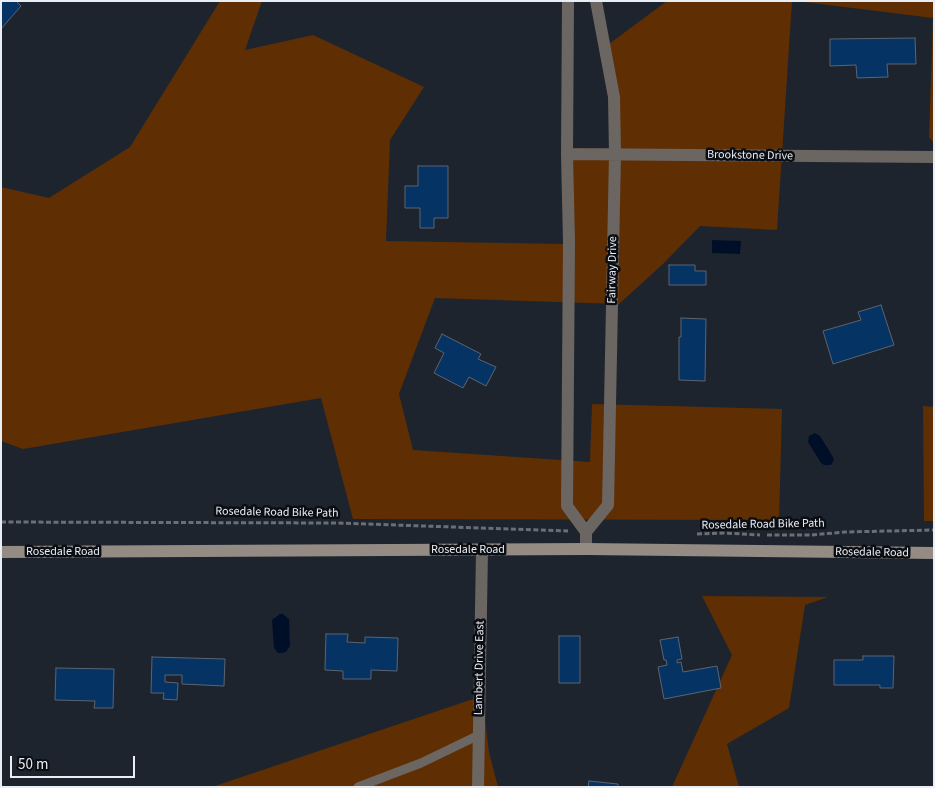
<!DOCTYPE html>
<style>
body{margin:0}
#map{position:relative;width:935px;height:788px;overflow:hidden;background:#1d242e;font-family:"Source Sans 3",sans-serif}
canvas{display:block}
.frame{position:absolute;inset:0;border:2px solid #e9eef5;pointer-events:none}
.scale{position:absolute;left:10px;top:756px;width:125px;height:22px;box-sizing:border-box;border:2px solid #e9eef5;border-top:0;padding-left:6px;font-size:15px;line-height:18px;white-space:nowrap;color:#e9eef5;-webkit-text-stroke:4px #0a0d12;paint-order:stroke}
</style>
<div id="map">
<canvas width="935" height="788"></canvas>
<div class="frame"></div>
<div class="scale">50 m</div>
</div>
<script>
const ctx = document.querySelector('canvas').getContext('2d');
ctx.lineJoin = 'round';
function paint(path, color) { ctx.fillStyle = color; ctx.fill(path, 'evenodd'); }
const shape = rows => new Path2D(rows.map(r => 'M' + r).join(''));
function stroke(path, color, width, dash) { ctx.strokeStyle = color; ctx.lineWidth = width; ctx.lineCap = dash ? 'butt' : 'round'; ctx.setLineDash(dash || []); ctx.stroke(path); }
function label(font, color, halo, rows, align = 'center') {
  ctx.font = font + ' "Source Sans 3",sans-serif'; ctx.lineWidth = 5; ctx.setLineDash([]); ctx.textBaseline = 'middle'; ctx.strokeStyle = halo; ctx.fillStyle = color; for (const [text, x, y, turn = 0] of rows) {
    ctx.save(); ctx.translate(x, y); ctx.rotate((+turn || 0) * Math.PI / 180); ctx.textAlign = isNaN(turn) ? turn : align; if (halo) ctx.strokeText(text, 0, 0); ctx.fillText(text, 0, 0); ctx.restore();
  }
}
paint(shape([
 [220,1,262,1,245,50,313,35,424,87,390,140,386,241,564,244,568,148,620,149,609,44,667,1,792,1,777,230,700,226,663,264,619,304,435,298,399,394,413,450,590,462,592,404,782,409,779,520,353,519,321,398,23,449,1,441,1,187,49,198,130,147],
 [796,1,934,1,934,143,929,137,933,18],
 [923,406,934,407,934,521,924,521],
 [702,596,828,597,805,605,789,708,727,744,739,787,672,787,732,655],
 [482,696,489,752,498,787,212,787]
]), '#5f2f03');
paint(shape([
 [712,240,741,241,740,254,712,253],
 [815,433,820,436,833,457,834,460,831,465,824,465,821,463,808,442,809,436],
 [280,614,283,614,289,619,290,646,286,652,282,653,278,653,274,648,272,620]
]), '#000f28');
const building = shape([
 [1,1,16,1,21,6,1,29,1,1],
 [915,38,916,64,887,64,888,77,857,78,856,65,830,66,830,39,915,38],
 [418,166,448,166,448,218,434,218,434,228,420,228,420,208,405,208,405,186,418,186,418,166],
 [669,265,695,265,695,271,706,271,706,285,669,285,669,265],
 [881,305,894,345,833,364,823,331,861,320,858,312,881,305],
 [681,318,706,319,705,381,679,380,679,337,681,337,681,318],
 [442,334,481,354,478,359,496,367,486,386,469,377,463,388,434,373,444,353,435,348,442,334],
 [326,634,348,634,347,642,365,643,365,637,398,638,397,671,371,670,371,679,343,679,343,671,325,670,326,634],
 [559,636,580,636,580,683,559,683,559,636],
 [678,637,682,659,677,660,677,663,681,662,683,672,717,666,721,688,664,699,658,667,667,665,666,660,664,660,660,640,678,637],
 [863,656,894,656,893,688,880,688,880,685,834,685,834,660,863,660,863,656],
 [152,657,225,659,224,686,182,684,182,675,165,675,165,682,178,683,177,700,163,699,164,693,151,693,152,657],
 [56,668,114,669,113,708,94,708,95,701,55,700,56,668],
 [589,781,618,784,618,787,588,787,589,781]
]);
paint(building, '#053364');
stroke(building, '#5c6570', 1);
stroke(shape([
 [1,522,337,523,568,531],
 [697,534,724,533,760,535],
 [767,535,811,535,845,532,934,530]
]), '#696f78', 3, [5, 2.5]);
stroke(shape([
 [358,787,421,763,479,735]
]), '#6b6662', 9);
stroke(shape([
 [568,1,567,154,569,242,567,506,586,532],
 [567,154,934,157],
 [586,549,586,532,608,505,615,154,614,97,596,1],
 [478,787,482,550]
]), '#6b6662', 12);
stroke(shape([
 [1,552,586,549,934,553]
]), '#948b85', 12);
label('12px', '#e9eef5', '#0a0d12', [
 ["Brookstone Drive",750,156,1],
 ["Fairway Drive",613,270,-89],
 ["Rosedale Road Bike Path",277,513,1],
 ["Rosedale Road Bike Path",763,525,-1],
 ["Rosedale Road",468,550],
 ["Rosedale Road",63,552],
 ["Rosedale Road",872,553,1],
 ["Lambert Drive East",480,668,-89]
]);
</script>
